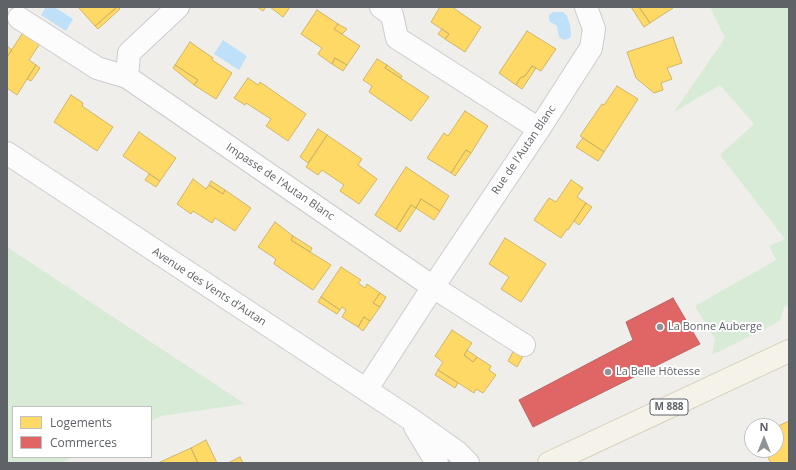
<!DOCTYPE html>
<meta charset="utf-8">
<style>
body{margin:0}
#map{position:relative;width:796px;height:470px;overflow:hidden;background:#efeeea;font-family:"Open Sans",sans-serif}
canvas{display:block}
.frame{position:absolute;inset:0;border:8px solid #5f6368;pointer-events:none}
.legend{position:absolute;left:12px;top:406px;width:140px;height:52px;box-sizing:border-box;background:#fff;border:1px solid #bfc1c3;margin:0;padding:5px 7px;list-style:none;font-size:12px;color:#5f6368}
.legend li{display:flex;align-items:center;gap:8px;height:20px}
.legend b{width:20px;border:1px solid #bfc1c3}
.north{position:absolute;left:744px;top:418px;width:40px;height:40px;box-sizing:border-box;background:#fff;border:1px solid #bfc1c3;border-radius:50%;rotate:0deg;font-size:11px;font-weight:700;line-height:16px;text-align:center;color:#5f6368}
.north::after{content:'';display:block;margin:auto;width:14px;height:18px;background:#919496;clip-path:polygon(50% 0,100% 100%,50% 72%,0 100%)}
</style>
<div id="map">
<canvas width="796" height="470"></canvas>
<div class="frame"></div>
<ul class="legend">
<li><b style="height:11px;background:#ffd966"></b>Logements</li>
<li><b style="height:11px;background:#e06666"></b>Commerces</li>
</ul>
<div class="north">N</div>
</div>
<script>
const ctx = document.querySelector('canvas').getContext('2d');
ctx.lineJoin = 'round';
function paint(path, color) { ctx.fillStyle = color; ctx.fill(path, 'evenodd'); }
const shape = rows => new Path2D(rows.map(r => 'M' + r).join(''));
function stroke(path, color, width, dash) { ctx.strokeStyle = color; ctx.lineWidth = width; ctx.lineCap = dash ? 'butt' : 'round'; ctx.setLineDash(dash || []); ctx.stroke(path); }
function label(font, color, halo, rows, align = 'center') {
  ctx.font = font + ' "Open Sans",sans-serif'; ctx.lineWidth = 4; ctx.setLineDash([]); ctx.textBaseline = 'middle'; ctx.strokeStyle = halo; ctx.fillStyle = color; for (const [text, x, y, turn = 0] of rows) {
    ctx.save(); ctx.translate(x, y); ctx.rotate((+turn || 0) * Math.PI / 180); ctx.textAlign = isNaN(turn) ? turn : align; if (halo) ctx.strokeText(text, 0, 0); ctx.fillText(text, 0, 0); ctx.restore();
  }
}
paint(shape([
 [710,7,789,7,789,305,784,307,780,321,712,355,715,339,695,306,776,260,769,246,785,239,720,155,754,124,720,85,674,112,725,38],
 [7,247,245,404,161,416,151,421,151,407,13,407,13,457,74,457,60,463,7,463]
]), '#d8ebd6');
paint(shape([
 [46,7,54,7,73,19,66,31,41,15],
 [553,12,563,12,567,16,570,25,571,35,570,38,564,40,559,37,557,27,556,25,550,22,549,19,549,15],
 [223,40,247,56,239,70,214,54]
]), '#bfe0f9');
const homes = shape([
 [78,7,117,7,95,26,78,7],
 [117,7,118,7,120,9,98,29,95,26,117,7],
 [257,7,266,7,263,11,257,7],
 [270,7,290,7,283,17,270,7],
 [440,7,452,7,481,27,465,52,445,39,449,34,431,22,440,7],
 [631,7,639,7,650,23,644,27,631,7],
 [639,7,673,7,673,8,650,23,639,7],
 [317,10,338,24,334,29,360,46,347,65,335,58,332,64,318,54,322,48,301,34,317,10],
 [338,24,347,29,342,34,334,29,338,24],
 [442,29,449,34,445,39,438,34,442,29],
 [24,31,41,42,29,60,36,65,17,95,7,88,7,57,24,31],
 [527,31,556,49,541,71,532,66,525,76,520,78,516,85,499,73,527,31],
 [673,37,682,63,667,68,672,79,661,83,663,90,654,93,636,78,627,52,673,37],
 [190,42,213,58,212,60,232,73,216,99,194,85,198,80,175,65,190,42],
 [8,47,12,50,7,57,7,48,8,47],
 [335,58,347,65,343,71,332,64,335,58],
 [377,59,387,65,385,68,429,97,411,121,369,92,372,86,363,80,377,59],
 [36,65,40,68,31,81,27,79,36,65],
 [175,65,198,80,194,85,173,68,175,65],
 [387,65,402,76,401,78,385,68,387,65],
 [532,66,536,68,522,89,516,85,520,78,525,76,532,66],
 [248,78,258,85,260,82,306,114,288,141,266,126,271,119,246,103,245,105,234,98,248,78],
 [617,86,638,99,604,152,580,136,602,104,604,105,617,86],
 [71,95,83,103,82,106,113,127,97,151,54,122,71,95],
 [465,111,488,126,471,153,466,150,451,173,427,158,444,133,448,136,465,111],
 [318,129,327,135,308,163,300,157,318,129],
 [139,132,176,158,160,181,123,156,139,132],
 [327,135,362,159,358,165,377,179,359,204,340,191,344,185,322,170,318,175,306,167,327,135],
 [583,138,604,152,598,161,576,147,583,138],
 [466,150,471,153,455,176,451,173,466,150],
 [406,167,449,196,440,211,421,199,416,208,411,205,396,229,375,215,406,167],
 [149,174,160,181,156,187,145,180,149,174],
 [193,179,206,189,209,185,223,194,225,190,251,208,235,231,215,218,212,223,193,211,191,214,177,204,193,179],
 [571,180,583,188,577,197,586,203,568,230,567,229,561,238,534,220,549,198,556,202,571,180],
 [211,181,225,190,223,194,209,185,211,181],
 [421,199,440,211,434,220,416,208,421,199],
 [586,203,592,207,579,225,574,221,586,203],
 [411,205,416,208,400,232,396,229,411,205],
 [275,222,293,236,291,240,331,265,313,290,274,264,276,259,258,247,275,222],
 [293,236,312,248,310,252,291,240,293,236],
 [505,238,546,264,521,302,501,289,509,277,489,264,505,238],
 [341,267,361,280,358,283,365,288,367,284,380,293,373,303,380,307,370,321,364,317,358,327,342,317,346,310,342,307,340,310,321,297,341,267],
 [380,293,386,297,380,307,373,303,380,293],
 [321,297,340,310,337,314,318,302,321,297],
 [364,317,370,321,363,331,358,327,364,317],
 [452,330,472,343,464,355,473,362,477,357,491,366,489,370,496,375,483,393,476,389,474,393,438,370,443,362,435,356,452,330],
 [467,350,477,357,473,362,464,355,467,350],
 [514,350,523,356,517,367,508,361,514,350],
 [438,370,458,383,455,388,435,375,438,370],
 [789,421,789,463,771,463,764,450,776,450,776,427,789,421],
 [206,440,217,463,198,463,191,448,206,440],
 [191,448,198,463,158,463,191,448],
 [240,457,243,463,228,463,240,457]
]);
paint(homes, '#ffd966');
stroke(homes, '#cfb667', 1);
const shops = shape([
 [673,298,700,344,533,427,519,400,633,340,626,322,673,298]
]);
paint(shops, '#e06666');
stroke(shops, '#b96567', 1);
const minor = shape([
 [178,7,129,53,127,77,433,287,524,345],
 [381,7,392,15,397,38,539,129],
 [19,18,97,68,127,77],
 [7,153,412,420,457,452,468,463],
 [366,390,433,287,539,129,591,48,594,29,586,7],
 [415,427,437,463]
]);
const major = shape([
 [549,463,789,351]
]);
stroke(minor, '#cbcccc', 24);
stroke(major, '#d7ceb8', 24);
stroke(minor, '#fdfcfc', 22);
stroke(major, '#f4f2e9', 22);
for (const [x, y, r, color] of [
 [660,327,4,"#919496"],
 [608,372,4,"#919496"]
]) { const dot = new Path2D(); dot.arc(x, y, r, 0, 2 * Math.PI); ctx.fillStyle = color; ctx.fill(dot); stroke(dot, '#fff', 1.5); }
for (const [x, y, w] of [
 [669,407,38]
]) { const box = new Path2D(); box.roundRect(x - w / 2, y - 8, w, 16, 3); ctx.fillStyle = '#fff'; ctx.fill(box); stroke(box, '#5f6368', 1); }
label('bold 10px', '#5f6368', null, [
 ["M 888",669,407]
]);
label('11px', '#5f6368', '#fff', [
 ["Rue de l'Autan Blanc",524,150,-56],
 ["Impasse de l'Autan Blanc",280,182,34],
 ["Avenue des Vents d'Autan",209,287,33]
]);
label('11px', '#5f6368', '#fff', [
 ["La Bonne Auberge",668,327],
 ["La Belle Hôtesse",616,372]
], 'left');
</script>
